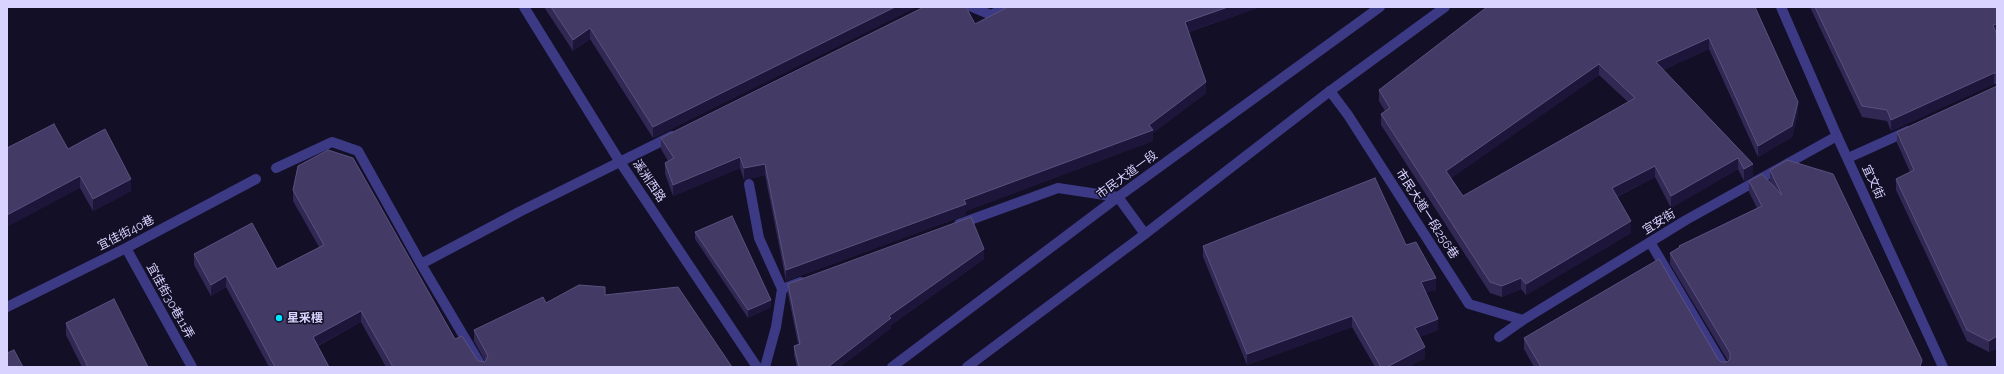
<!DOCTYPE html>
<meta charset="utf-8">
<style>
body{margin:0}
#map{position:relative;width:2004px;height:374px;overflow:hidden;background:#130f26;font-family:Raleway,sans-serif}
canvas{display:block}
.frame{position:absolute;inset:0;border:8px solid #d9d4ff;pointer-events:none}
</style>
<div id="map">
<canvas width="2004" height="374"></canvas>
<div class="frame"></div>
</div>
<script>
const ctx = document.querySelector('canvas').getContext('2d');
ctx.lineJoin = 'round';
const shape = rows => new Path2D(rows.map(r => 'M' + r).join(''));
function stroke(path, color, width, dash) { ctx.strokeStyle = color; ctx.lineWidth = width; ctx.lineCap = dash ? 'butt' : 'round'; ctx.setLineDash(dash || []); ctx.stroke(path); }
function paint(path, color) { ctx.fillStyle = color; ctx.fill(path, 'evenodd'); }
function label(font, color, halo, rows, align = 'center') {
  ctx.font = font + ' Raleway,"Noto Sans TC",sans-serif'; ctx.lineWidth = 3; ctx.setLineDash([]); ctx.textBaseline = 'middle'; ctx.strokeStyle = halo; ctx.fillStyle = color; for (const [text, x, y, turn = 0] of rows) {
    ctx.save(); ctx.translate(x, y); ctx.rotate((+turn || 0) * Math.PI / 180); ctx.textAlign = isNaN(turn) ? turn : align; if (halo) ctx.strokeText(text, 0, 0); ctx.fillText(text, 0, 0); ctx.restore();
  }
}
stroke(shape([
 [972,7,991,15,1007,7],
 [1330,91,1348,115,1469,304,1523,320],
 [1848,158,1908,131],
 [276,168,332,142,358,151,421,264,482,367],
 [749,184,759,238,782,289,776,327,765,367],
 [959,224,1058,188,1118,197,1145,234],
 [1650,242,1724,367],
 [126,248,192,367],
 [421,264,521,211,672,136],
 [782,289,801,282],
 [7,307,126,248,256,179],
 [1499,337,1523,320,1686,220,1837,136]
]), '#3d3a85', 10);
stroke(shape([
 [524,7,620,162,757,367],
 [1781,7,1837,136,1943,367]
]), '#3d3a85', 10);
stroke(shape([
 [892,367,1118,197,1380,7],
 [967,367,1145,234,1330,91,1445,7]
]), '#3d3a85', 10);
paint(shape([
 [544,7,917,7,653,138,590,39,573,51],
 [1008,7,1260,7,1189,32,1206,93,1153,133,1153,141,966,211,966,215,786,281,765,175,744,180,740,168,673,196,665,174,665,163,668,161,661,149,661,138,975,24],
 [1755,7,1798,113,1792,137,1758,157,1709,49,1663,70,1753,176,1744,181,1738,169,1671,208,1655,177,1617,197,1631,233,1526,295,1521,289,1502,297,1490,293,1381,125,1381,114,1385,111,1379,101,1379,90],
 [1599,75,1628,102,1463,196,1451,178],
 [1810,7,1997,7,1997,84,1994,84,1891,131,1887,121,1862,117],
 [1997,86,1997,348,1989,352,1967,341,1896,190,1896,179,1910,172,1897,143,1897,132],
 [68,149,131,191,93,211,80,188],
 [1770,170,1922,367,1534,367,1524,349,1524,338,1718,359,1721,362,1727,362,1728,361,1670,264,1670,253,1679,248,1679,246,1757,208,1749,192,1749,181,1772,185,1770,181],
 [293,190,455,339,478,361,485,362,485,361,474,341,474,330,546,303,605,295,732,367,386,367,361,322,318,346,329,367,269,367,226,287,211,296,194,265,194,254,277,269,319,247,293,201],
 [695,232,771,307,748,318,695,239],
 [1203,246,1436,290,1425,292,1438,330,1420,337,1425,358,1408,367,1375,367,1352,327,1247,365,1203,257],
 [984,259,891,325,891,328,840,367,797,367,794,355,794,346,798,344,788,294,788,284],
 [66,323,148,367,82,367,66,335]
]), '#312854');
paint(shape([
 [895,7,917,7,653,138,653,127],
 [1228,7,1260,7,1185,33,1185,22],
 [1997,24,1997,35,1993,25],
 [590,28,590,39,573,51,573,40],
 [1709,38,1709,49,1656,73,1656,62],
 [1599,64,1599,75,1446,182,1446,171],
 [1994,73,1994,84,1891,131,1891,120],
 [1206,82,1206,93,1153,133,1153,141,966,211,966,215,786,281,786,270,964,200,1149,125],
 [1798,102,1798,113,1792,137,1758,157,1758,146],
 [740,157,740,168,673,196,673,185],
 [1738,158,1738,169,1671,208,1671,196],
 [765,164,765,175,744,180,744,168],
 [1753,164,1753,176,1744,181,1744,169],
 [1655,166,1655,177,1612,199,1612,188],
 [80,176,80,188,7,227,7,215],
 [131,179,131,191,93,211,93,199],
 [1631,221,1631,233,1526,295,1526,284],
 [984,249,984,259,891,325,891,328,840,367,828,367,889,316],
 [226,276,226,287,211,296,211,285],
 [1436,278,1436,290,1421,294,1421,282],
 [1521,278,1521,289,1502,297,1502,286],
 [771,300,771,307,748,318,748,310],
 [361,311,361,322,313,348,313,337],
 [1352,316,1352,327,1247,365,1247,354],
 [1438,319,1438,330,1415,339,1415,328],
 [1997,336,1997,348,1989,352,1989,341],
 [1425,347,1425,358,1408,367,1387,367]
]), '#1d163a');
const building = shape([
 [551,7,895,7,653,127,590,28,573,40,551,7],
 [924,7,966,7,975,24,1008,7,1228,7,1185,22,1206,82,1149,125,1153,130,964,200,966,204,786,270,765,164,744,168,740,157,673,185,665,163,674,158,661,138,924,7],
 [1487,7,1755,7,1798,102,1792,126,1758,146,1709,38,1656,62,1753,164,1744,169,1738,158,1671,196,1655,166,1612,188,1631,221,1526,284,1521,278,1502,286,1490,282,1381,114,1390,108,1379,90,1487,7],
 [1599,64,1635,98,1463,196,1446,171,1599,64],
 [1815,7,1997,7,1997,24,1993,25,1997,35,1997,73,1994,73,1891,120,1887,110,1862,106,1815,7],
 [1997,86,1997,336,1989,341,1967,330,1896,179,1914,170,1897,132,1997,86],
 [54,124,68,149,105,129,131,179,93,199,80,176,7,215,7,148,54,124],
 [328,150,353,158,455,339,462,336,478,361,485,362,488,356,474,330,543,297,546,303,579,285,605,287,605,295,678,287,732,367,393,367,361,311,313,337,329,367,275,367,226,276,211,285,194,254,252,223,277,269,324,245,293,190,298,166,328,150],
 [1787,160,1833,174,1922,360,1920,367,1541,367,1524,338,1659,259,1718,359,1721,362,1727,362,1730,359,1730,353,1670,253,1680,247,1679,246,1762,206,1749,181,1762,174,1782,195,1770,170,1787,160],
 [1375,178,1406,245,1416,242,1436,278,1421,282,1438,319,1415,328,1425,347,1387,367,1381,367,1352,316,1247,354,1203,246,1375,178],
 [732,216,771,300,748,310,695,232,732,216],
 [971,217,984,249,889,316,891,318,828,367,799,367,794,346,800,344,788,284,971,217],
 [114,299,148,367,88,367,66,323,114,299],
 [14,350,23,367,7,367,7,353,14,350]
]);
paint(building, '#433a66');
stroke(building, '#5a527e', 1);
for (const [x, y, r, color] of [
 [279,318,4,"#00e5ff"]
]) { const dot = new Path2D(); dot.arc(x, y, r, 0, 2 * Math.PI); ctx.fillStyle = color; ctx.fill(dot); stroke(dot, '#130f26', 1.5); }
label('12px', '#d9d4ff', '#130f26', [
 ["市民大道一段",1127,175,-36],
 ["溪洲西路",649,181,56],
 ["宜文街",1873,182,65],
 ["市民大道一段256巷",1427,214,57],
 ["宜安街",1659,222,-32],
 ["宜佳街40巷",126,233,-27],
 ["宜佳街30巷11弄",170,301,61]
]);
label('bold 12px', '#d9d4ff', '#130f26', [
 ["星釆樓",287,318]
], 'left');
</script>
